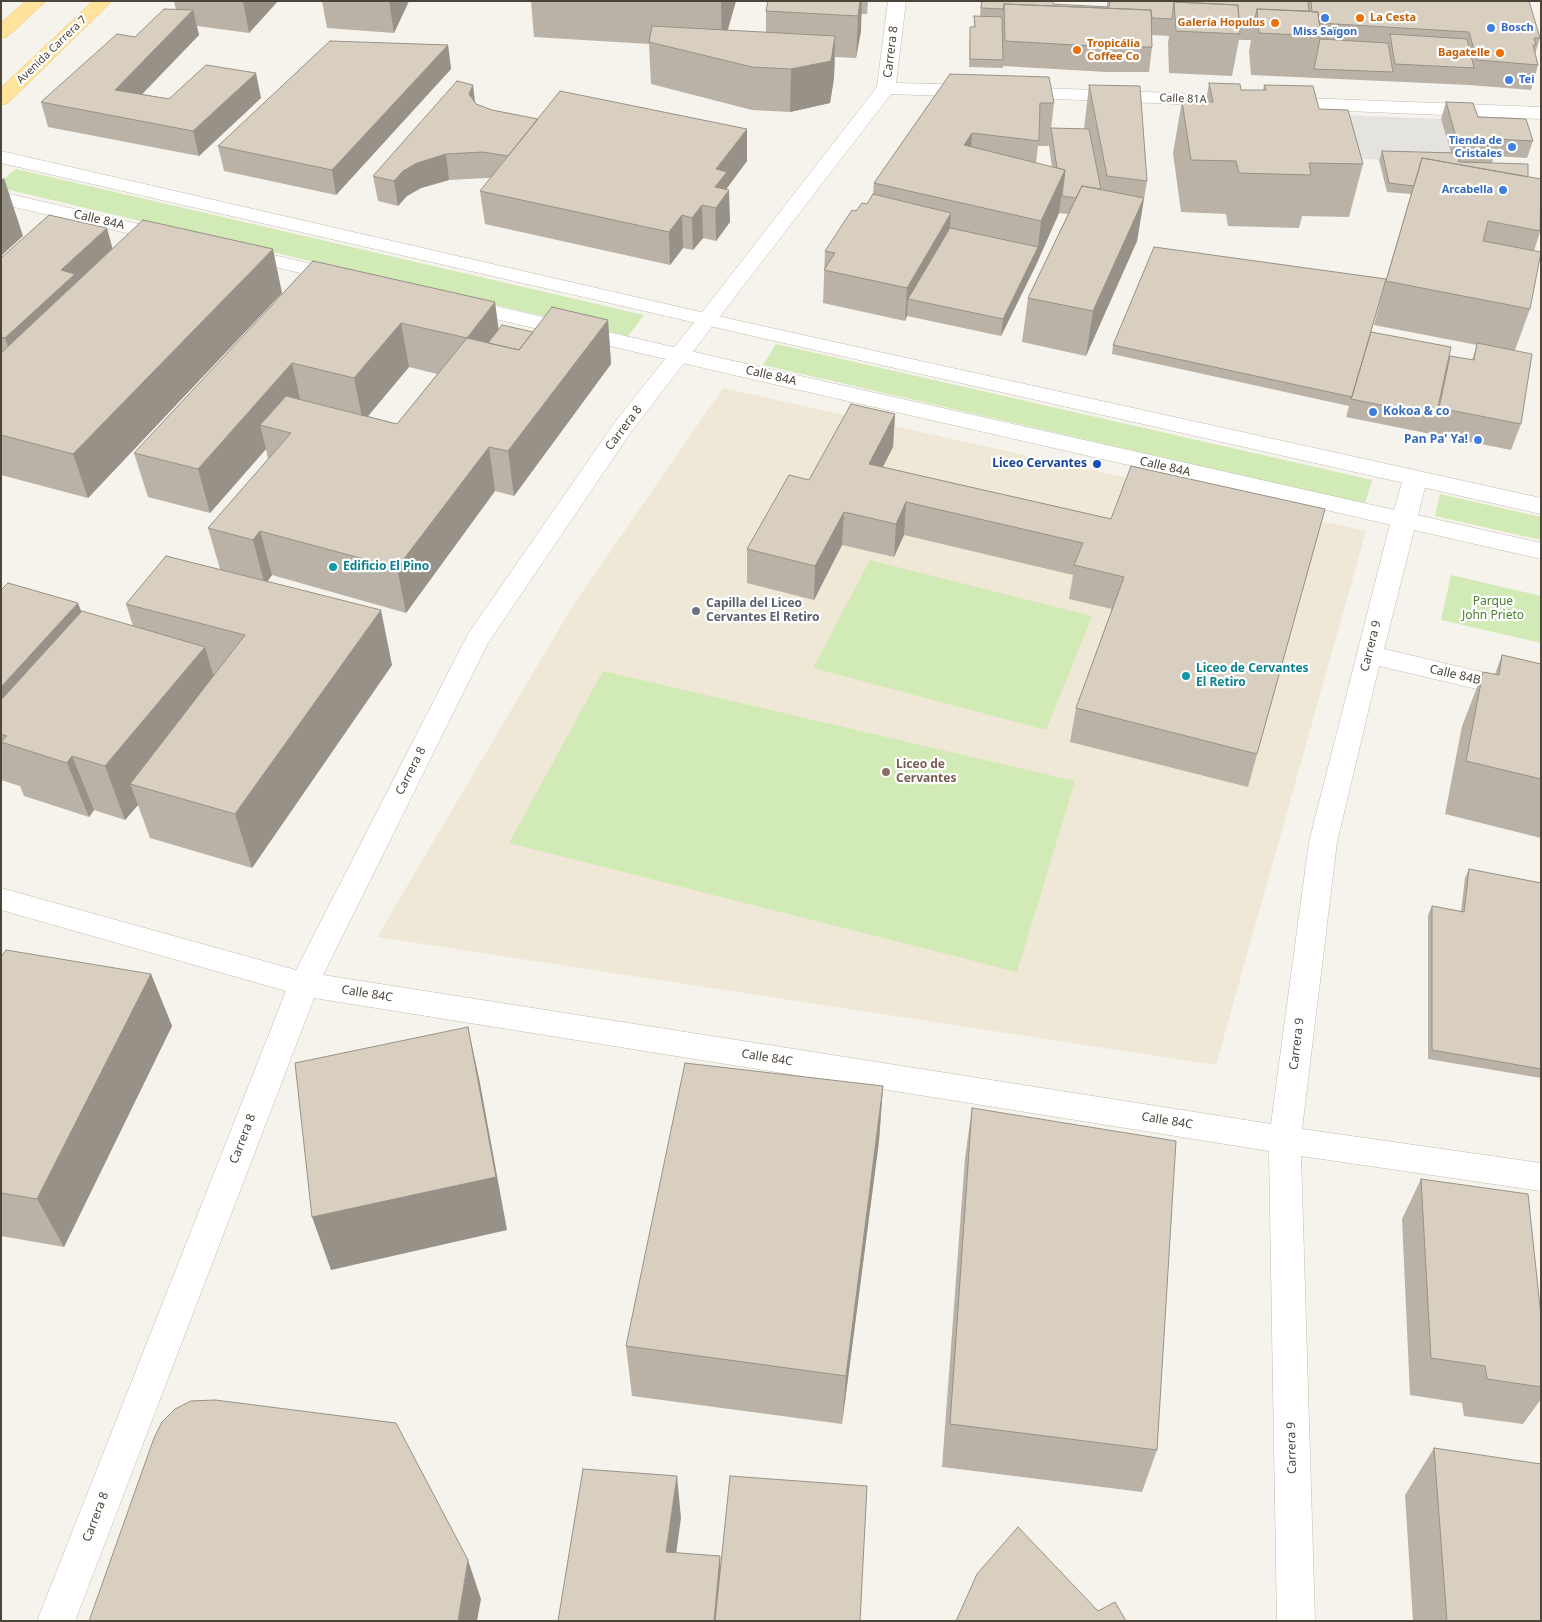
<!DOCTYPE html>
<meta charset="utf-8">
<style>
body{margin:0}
#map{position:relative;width:1542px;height:1622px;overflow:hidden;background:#f6f3ec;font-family:"Noto Sans",sans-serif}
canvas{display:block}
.frame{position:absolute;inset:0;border:2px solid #4b4439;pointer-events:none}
</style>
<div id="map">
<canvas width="1542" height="1622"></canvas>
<div class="frame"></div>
</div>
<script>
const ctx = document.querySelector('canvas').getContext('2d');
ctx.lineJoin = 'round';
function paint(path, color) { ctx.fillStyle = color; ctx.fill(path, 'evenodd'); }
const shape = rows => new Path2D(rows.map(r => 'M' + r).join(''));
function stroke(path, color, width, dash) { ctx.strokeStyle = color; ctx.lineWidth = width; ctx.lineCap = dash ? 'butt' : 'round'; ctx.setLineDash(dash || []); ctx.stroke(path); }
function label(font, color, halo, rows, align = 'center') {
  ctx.font = font + ' "Noto Sans",sans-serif'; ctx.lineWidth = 4.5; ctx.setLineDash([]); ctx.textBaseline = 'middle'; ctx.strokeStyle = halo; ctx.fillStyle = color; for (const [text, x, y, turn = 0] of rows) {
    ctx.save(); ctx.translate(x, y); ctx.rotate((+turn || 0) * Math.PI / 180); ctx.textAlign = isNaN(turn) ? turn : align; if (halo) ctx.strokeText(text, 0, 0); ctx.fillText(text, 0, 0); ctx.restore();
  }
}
paint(shape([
 [723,388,1366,531,1216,1065,377,937,572,607]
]), '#efe8d6');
paint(shape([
 [16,169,644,315,628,336,1,188,1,181],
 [776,344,1372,480,1365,504,763,365],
 [1440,494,1541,517,1541,540,1435,516],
 [870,560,1092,616,1046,730,813,668],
 [1451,575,1541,596,1541,643,1441,620],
 [603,671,1075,781,1017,972,509,843]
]), '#d2eab5');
paint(shape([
 [1345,115,1441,119,1453,162,1360,159]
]), '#e5e3e0');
const minor = shape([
 [888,1,906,1,896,83,975,85,982,87,984,91,982,95,975,97,891,94,631,432,488,643,323,975,1271,1124,1309,842,1388,532,1403,479,1407,474,1415,471,1423,474,1427,479,1384,649,1541,686,1541,704,1379,666,1337,842,1302,1129,1541,1163,1541,1191,1301,1156,1315,1621,1277,1621,1269,1151,314,998,75,1621,37,1621,286,991,1,910,1,888,296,970,468,634,615,422,700,315,877,87,888,1],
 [1015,87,1541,107,1541,119,1008,97,1006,93,1008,89,1015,87]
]);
const tertiary = shape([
 [1,151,753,324,1541,498,1541,514,753,336,1,163,1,151],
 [1,192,177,233,180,237,177,241,170,243,1,204,1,192],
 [239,247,350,273,353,277,350,281,343,283,232,257,229,253,232,249,239,247],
 [461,298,725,359,1541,543,1541,559,725,373,453,309,450,304,453,299,461,298]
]);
const primary = shape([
 [26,1,46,1,7,37,1,38,1,23,26,1],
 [93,1,112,1,8,103,1,105,1,88,93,1]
]);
stroke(minor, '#c2bbae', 1);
stroke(tertiary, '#c2bbae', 1);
stroke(primary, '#e6c16a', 1);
paint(minor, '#fff');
paint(tertiary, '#fff');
paint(primary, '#ffe39c');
paint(shape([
 [174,1,278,1,249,33,197,26,199,35,142,94,169,99,261,98,199,156,48,127,41,102,135,37,176,10],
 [322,1,409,1,394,33,327,28],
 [531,1,736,1,728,30,766,32,766,11,768,1,868,1,867,14,861,14,861,31,856,58,835,57,834,78,830,103,790,112,752,110,651,84,649,44,534,37],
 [981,1,1053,1,1053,4,1107,7,1107,1,1529,1,1540,38,1535,54,1538,65,1531,90,1469,85,1251,75,1249,51,1251,40,1239,40,1232,76,1169,73,1168,43,1169,36,1152,35,1152,47,1149,72,1106,72,1003,66,1003,68,969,67,970,27,974,27,974,16,980,17],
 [448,45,451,69,336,195,224,171,218,146],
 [950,74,1054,103,1049,146,1038,146,1036,163,1052,167,1049,146,1051,128,1084,129,1089,85,1147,181,1137,241,1086,356,1022,342,1028,298,1068,214,1059,213,1036,265,1001,336,907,316,905,321,823,303,825,251,856,211,867,204,873,194,874,183],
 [1209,83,1241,90,1263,90,1264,85,1319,109,1363,164,1349,217,1302,216,1299,228,1228,226,1226,214,1181,212,1173,153,1182,101,1206,102],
 [475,102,476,104,492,110,747,161,727,188,730,222,716,241,703,238,693,250,683,248,670,265,485,224,480,191,491,178,486,178,449,180,421,188,407,196,398,206,378,201,373,176],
 [1446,102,1533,141,1527,158,1494,156,1492,163,1528,177,1541,229,1534,251,1530,309,1515,350,1521,424,1511,450,1346,417,1349,406,1112,354,1113,345,1386,279,1411,194,1387,192,1379,160,1382,151,1451,153,1441,119],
 [1381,299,1374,325,1477,345,1472,360,1450,356,1446,366,1371,332],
 [113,248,282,293,88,498,1,475,1,258],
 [313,261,499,329,533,332,608,320,611,364,514,496,495,491,406,613,272,575,267,582,392,665,252,868,150,838,138,805,125,820,94,810,89,817,24,796,20,786,1,780,1,590,133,626,126,604,220,569,208,528,268,459,266,449,210,513,148,497,134,453],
 [409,367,437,374,397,424,368,416],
 [895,414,893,447,883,467,1111,519,1325,509,1248,787,1070,742,1076,708,1112,609,1069,599,1073,575,904,535,894,557,842,545,814,600,747,583,747,549,809,480],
 [1502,655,1541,664,1541,838,1445,814,1462,726,1483,672,1495,674],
 [1469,869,1541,883,1541,1078,1428,1059,1428,915,1432,906,1461,911,1465,878],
 [1,957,151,974,172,1026,64,1247,1,1236],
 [883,1086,879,1141,842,1424,632,1396,626,1346],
 [972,1108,1157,1450,1142,1492,942,1467,965,1158],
 [1421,1179,1541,1316,1541,1399,1523,1424,1464,1416,1462,1403,1410,1395,1402,1219],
 [1434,1448,1541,1621,1413,1621,1405,1495]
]), '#bab2a6');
paint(shape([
 [243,1,278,1,249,33],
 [389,1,409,1,394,33],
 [721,1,736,1,722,48],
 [860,1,862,1,861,31,856,58,858,16],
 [193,10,199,35,122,115,115,90],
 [835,36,834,78,830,103,790,112,791,69],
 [448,45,451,69,336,195,332,170],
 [256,73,261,98,199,156,193,131],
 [473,85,476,110,469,94],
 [747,129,747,161,727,188,727,193,729,190,730,222,716,241,715,187,716,169],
 [972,133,969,176,964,145],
 [446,154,449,180,421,188,407,196,398,206,394,181,403,171,417,163],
 [1065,170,1059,213,1036,265,1001,336,1003,319,1038,247,1041,221],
 [4,178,23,236,1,256,1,180],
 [1144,198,1137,241,1086,356,1093,311],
 [702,205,703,238,693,250,692,218],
 [951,213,948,246,908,299,907,316,905,321,907,288],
 [682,215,683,248,670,265,669,232],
 [107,228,114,254,14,364,5,338,61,270],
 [273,249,282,293,88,498,73,454],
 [495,302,501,347,467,338],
 [608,320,611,364,514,496,508,451],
 [401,323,409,367,363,422,354,378],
 [292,363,302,408,260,425,266,449,210,513,198,469],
 [895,414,893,447,867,497,869,464],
 [489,447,495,491,406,613,397,568],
 [906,502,904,535,894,557,896,524],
 [844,512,842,545,814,600,815,566],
 [260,531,272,575,265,585,253,540],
 [78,603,91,636,1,734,1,687],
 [381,610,392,665,252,868,235,814],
 [205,647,221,701,130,784,138,805,125,820,105,766],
 [72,756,94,810,89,817,67,763],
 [151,974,172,1026,64,1247,37,1199],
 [468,1027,480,1083,507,1230,331,1270,312,1217],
 [883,1086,879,1141,842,1424,846,1376],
 [677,1476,681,1518,671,1592,666,1552],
 [720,1556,722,1596,720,1621,714,1621],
 [468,1560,481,1599,477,1621,458,1621]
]), '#979187');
const building = shape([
 [768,1,860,1,858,16,766,11,768,1],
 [982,1,1053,1,1053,4,1109,7,1110,1,1308,1,1309,11,1257,9,1254,23,1239,23,1238,5,1174,2,1172,19,1152,18,1151,10,1004,4,1003,11,1003,9,981,8,982,1],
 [1311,1,1529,1,1540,38,1534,38,1536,45,1533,45,1538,65,1477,60,1469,32,1319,23,1318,12,1312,12,1311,1],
 [1174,2,1238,5,1240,34,1176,31,1174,2],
 [1004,4,1151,10,1152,47,1109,47,1005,41,1004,4],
 [164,9,193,10,115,90,169,99,206,65,256,73,193,131,41,102,117,34,135,37,164,9],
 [1257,9,1318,12,1321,36,1259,33,1257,9],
 [974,16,1002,17,1003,60,970,59,970,27,975,27,974,16],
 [652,26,835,36,831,61,791,69,752,67,649,42,652,26],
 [1390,34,1467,39,1474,68,1395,64,1390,34],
 [1320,39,1388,43,1393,72,1314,69,1320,39],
 [330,41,448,45,332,170,218,146,330,41],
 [950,74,1049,77,1054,103,1040,103,1039,141,972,133,964,145,1065,170,1041,221,874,183,950,74],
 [457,81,473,85,469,94,476,104,492,110,538,119,508,156,483,152,446,154,417,163,403,171,394,181,373,176,457,81],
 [1209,83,1240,84,1241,90,1266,90,1264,85,1313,86,1319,109,1348,110,1363,164,1309,163,1311,175,1239,173,1236,161,1191,160,1182,101,1213,102,1209,83],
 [1089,85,1140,86,1147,181,1107,176,1089,85],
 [560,91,747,129,716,169,727,172,715,187,729,190,716,208,702,205,692,218,682,215,669,232,480,191,560,91],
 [1446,102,1473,103,1478,117,1526,119,1533,141,1495,139,1497,146,1458,144,1446,102],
 [1051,128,1089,129,1101,189,1082,186,1076,198,1062,196,1065,170,1057,168,1051,128],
 [1382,151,1456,153,1459,162,1528,164,1528,177,1422,158,1414,186,1389,183,1382,151],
 [1422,158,1541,179,1540,231,1488,221,1483,241,1541,252,1530,309,1386,281,1422,158],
 [1082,186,1144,198,1093,311,1028,298,1082,186],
 [873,194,951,213,907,288,824,270,835,253,825,251,852,210,856,211,862,203,867,204,873,194],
 [49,215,107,228,61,270,75,274,5,338,1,337,1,258,49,215],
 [143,220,273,249,73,454,1,435,1,353,143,220],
 [950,228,1038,247,1003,319,908,299,950,228],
 [1154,247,1386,279,1352,397,1113,345,1154,247],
 [313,261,495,302,467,338,401,323,354,378,292,363,198,469,134,453,313,261],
 [552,307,608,320,508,451,489,447,397,568,260,531,253,540,208,528,291,433,260,425,286,396,397,424,467,338,519,350,552,307],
 [502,325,533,332,519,350,488,343,502,325],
 [1371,332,1451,347,1436,416,1351,399,1371,332],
 [1477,343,1532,354,1521,424,1439,408,1450,356,1474,360,1477,343],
 [851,404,895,414,869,464,1111,519,1131,466,1325,509,1257,754,1076,708,1124,577,1074,565,1083,543,906,502,896,524,844,512,815,566,747,549,789,475,809,480,851,404],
 [166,556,381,610,235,814,130,784,245,635,126,604,166,556],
 [8,583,78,603,1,687,1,590,8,583],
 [82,611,205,647,105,766,72,756,67,763,1,742,7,736,1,734,1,700,82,611],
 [1502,655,1541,664,1541,779,1466,761,1483,672,1499,675,1502,655],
 [1469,869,1541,883,1541,1069,1432,1050,1432,906,1464,912,1469,869],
 [6,950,151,974,37,1199,1,1193,1,957,6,950],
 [468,1027,496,1177,312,1217,295,1063,468,1027],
 [685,1063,883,1086,846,1376,626,1346,685,1063],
 [972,1108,1176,1141,1157,1450,950,1424,972,1108],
 [1421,1179,1528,1194,1541,1316,1541,1387,1487,1379,1485,1366,1431,1358,1421,1179],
 [215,1400,396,1423,468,1560,458,1621,89,1621,154,1438,162,1422,175,1409,191,1401,215,1400],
 [1434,1448,1541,1464,1541,1621,1447,1621,1434,1448],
 [583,1469,677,1476,666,1552,720,1556,714,1621,558,1621,583,1469],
 [730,1476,867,1486,860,1621,715,1621,730,1476],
 [1018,1527,1098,1611,1115,1602,1126,1621,956,1621,977,1574,1018,1527]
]);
paint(building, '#d8cfc1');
stroke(building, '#979187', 1);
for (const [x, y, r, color] of [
 [1325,18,5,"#3f7fe0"],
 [1360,18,5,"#e8710a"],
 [1275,23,5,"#e8710a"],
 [1491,28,5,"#3f7fe0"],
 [1077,50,5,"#e8710a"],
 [1500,53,5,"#e8710a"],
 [1509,80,5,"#3f7fe0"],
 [1512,147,5,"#3f7fe0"],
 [1503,190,5,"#3f7fe0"],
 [1373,412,5,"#3f7fe0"],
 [1478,440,5,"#3f7fe0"],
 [1097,464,5,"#1a4fb4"],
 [333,567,5,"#0f9aa8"],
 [696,611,5,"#6b7280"],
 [1186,676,5,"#0f9aa8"],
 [886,772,5,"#8d6e63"]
]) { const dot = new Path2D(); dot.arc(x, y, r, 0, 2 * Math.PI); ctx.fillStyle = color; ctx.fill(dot); stroke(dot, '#fff', 2); }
label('bold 11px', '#c56008', '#fff', [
 ["La Cesta",1370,18],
 ["Galería Hopulus",1265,23,"right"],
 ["Tropicália",1087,44],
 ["Coffee Co",1087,57],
 ["Bagatelle",1490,53,"right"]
], 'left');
label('bold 11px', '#366cbe', '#fff', [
 ["Bosch",1501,28],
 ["Miss Saïgon",1325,32,"center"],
 ["Tei",1519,80],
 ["Tienda de",1502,141,"right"],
 ["Cristales",1502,154,"right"],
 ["Arcabella",1493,190,"right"]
], 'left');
label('11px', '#4b4439', '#fff', [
 ["Avenida Carrera 7",52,50,-44],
 ["Calle 81A",1183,99,2]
]);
label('12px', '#4b4439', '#fff', [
 ["Carrera 8",891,52,-83],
 ["Calle 84A",99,220,13],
 ["Calle 84A",771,376,13],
 ["Carrera 8",624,428,-53],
 ["Calle 84A",1165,467,13],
 ["Carrera 9",1371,646,-76],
 ["Calle 84B",1455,675,13],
 ["Carrera 8",411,771,-63],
 ["Calle 84C",367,994,9],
 ["Carrera 9",1297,1044,-83],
 ["Calle 84C",767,1058,9],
 ["Calle 84C",1167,1121,9],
 ["Carrera 8",243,1139,-69],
 ["Carrera 9",1292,1448,-91],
 ["Carrera 8",96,1517,-69]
]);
label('bold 12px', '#366cbe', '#fff', [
 ["Kokoa & co",1383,412],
 ["Pan Pa' Ya!",1468,440,"right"]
], 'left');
label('bold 12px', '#164399', '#fff', [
 ["Liceo Cervantes",1087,464]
], 'right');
label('bold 12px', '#0d838f', '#fff', [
 ["Edificio El Pino",343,567],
 ["Liceo de Cervantes",1196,669],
 ["El Retiro",1196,683]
], 'left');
label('12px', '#4a7f2a', '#fff', [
 ["Parque",1493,602],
 ["John Prieto",1493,616]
]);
label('bold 12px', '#5b616d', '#fff', [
 ["Capilla del Liceo",706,604],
 ["Cervantes El Retiro",706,618]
], 'left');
label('bold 12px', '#785e54', '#fff', [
 ["Liceo de",896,765],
 ["Cervantes",896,779]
], 'left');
</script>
